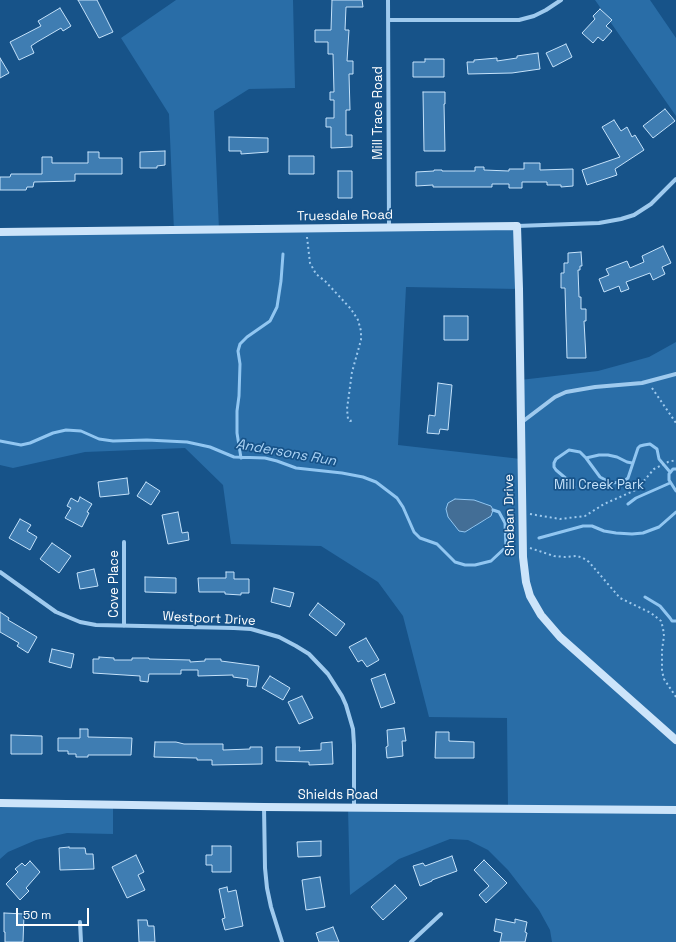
<!DOCTYPE html>
<style>
body{margin:0}
#map{position:relative;width:676px;height:942px;overflow:hidden;background:#175389;font-family:"Space Grotesk",sans-serif}
canvas{display:block}
.scale{position:absolute;left:16px;top:908px;width:73px;height:18px;box-sizing:border-box;border:2px solid #fff;border-top:0;padding-left:5px;font-size:12px;line-height:14px;white-space:nowrap;color:#fff;-webkit-text-stroke:3px #175389;paint-order:stroke}
</style>
<div id="map">
<canvas width="676" height="942"></canvas>
<div class="scale">50 m</div>
</div>
<script>
const ctx = document.querySelector('canvas').getContext('2d');
ctx.lineJoin = 'round';
function paint(path, color) { ctx.fillStyle = color; ctx.fill(path, 'evenodd'); }
const shape = rows => new Path2D(rows.map(r => 'M' + r).join(''));
function stroke(path, color, width, dash) { ctx.strokeStyle = color; ctx.lineWidth = width; ctx.lineCap = dash ? 'butt' : 'round'; ctx.setLineDash(dash || []); ctx.stroke(path); }
function label(font, color, halo, rows, align = 'center') {
  ctx.font = font + ' "Space Grotesk",sans-serif'; ctx.lineWidth = 3.5; ctx.setLineDash([]); ctx.textBaseline = 'middle'; ctx.strokeStyle = halo; ctx.fillStyle = color; for (const [text, x, y, turn = 0] of rows) {
    ctx.save(); ctx.translate(x, y); ctx.rotate((+turn || 0) * Math.PI / 180); ctx.textAlign = isNaN(turn) ? turn : align; if (halo) ctx.strokeText(text, 0, 0); ctx.fillText(text, 0, 0); ctx.restore();
  }
}
paint(shape([
 [176,0,293,0,295,88,249,89,214,111,219,230,517,226,519,289,406,287,398,445,521,459,520,380,598,371,649,357,676,342,676,942,552,942,550,930,539,910,508,870,488,850,468,840,450,839,399,859,350,895,348,807,508,808,507,718,429,717,403,616,378,582,321,546,231,544,223,485,185,448,85,452,13,468,0,465,0,232,174,231,169,114,121,38],
 [464,499,487,504,488,519,479,523,472,529],
 [595,0,650,0,676,38,676,116],
 [0,803,113,804,113,834,67,833,36,840,8,852,0,859]
]), '#296da7');
const water = shape([
 [455,499,474,500,491,506,493,510,491,516,465,532,459,531,448,517,446,509,448,503,455,499]
]);
paint(water, '#436e96');
stroke(water, '#91c6f1', 1);
stroke(shape([
 [0,441,21,445,30,443,53,433,66,430,81,431,99,439,113,441,147,440,187,442,210,447,234,457,265,458,277,461,296,468,342,473,363,477,376,482,397,498,403,507,414,532,420,538,437,544,455,562,465,565,475,565,491,561,506,547,505,523,499,512,493,510],
 [241,458,237,433,237,411,239,396,240,364,238,351,240,344,247,337,270,321,277,307,281,281,283,254],
 [586,458,599,455,608,455,617,457,627,462,632,463],
 [676,469,673,469,669,474,669,480,676,491],
 [574,487,569,481,556,470,554,467,554,463,556,459,569,450,580,452,586,458,600,477,611,483,623,482,628,478,638,448,640,446,644,445,650,444,657,449,659,459,670,472],
 [628,504,636,498,670,483],
 [539,538,583,526,592,526,604,531,616,533,632,534,643,533,659,527,676,512],
 [645,597,660,606,670,618,672,621,676,621]
]), '#91c6f1', 3);
const building = shape([
 [78,0,97,0,113,32,99,38,78,0],
 [332,0,362,0,363,7,346,7,345,30,349,30,347,61,353,61,353,74,349,74,350,110,346,110,346,135,352,135,352,147,331,148,331,127,326,127,326,118,334,118,334,100,330,100,330,92,334,92,333,54,328,54,328,42,315,42,315,30,331,30,332,0],
 [60,8,71,26,63,31,61,28,37,42,31,46,34,53,19,60,10,42,41,26,38,21,60,8],
 [600,9,612,20,606,26,612,31,603,41,598,37,593,43,582,33,595,19,593,16,600,9],
 [566,44,572,57,553,67,546,53,566,44],
 [538,53,540,69,512,73,468,74,467,62,474,62,474,60,497,58,497,61,517,58,517,56,538,53],
 [0,58,9,73,0,78,0,58],
 [425,59,444,59,444,77,413,77,413,62,425,62,425,59],
 [423,92,445,92,445,104,444,104,445,151,424,151,423,92],
 [665,109,675,121,653,138,643,126,665,109],
 [614,120,621,131,627,127,632,137,635,135,644,150,615,169,617,175,587,185,582,170,620,157,602,127,614,120],
 [229,137,268,138,268,152,241,154,241,151,229,151,229,137],
 [165,151,165,165,157,166,157,168,140,168,140,152,165,151],
 [88,152,99,152,99,158,122,158,122,174,75,174,75,181,34,182,33,187,27,187,26,190,0,190,0,177,10,177,11,174,42,174,42,157,52,157,52,163,88,163,88,152],
 [289,156,314,156,314,174,289,174,289,156],
 [524,163,540,163,540,170,573,169,573,186,561,187,561,185,547,185,547,182,522,182,522,188,509,188,509,184,492,184,492,187,433,187,433,185,416,186,416,172,434,171,434,170,442,170,442,171,475,171,475,167,484,167,484,170,509,171,509,169,524,169,524,163],
 [338,171,352,171,352,198,338,198,338,171],
 [663,246,671,263,662,267,665,274,653,280,650,273,626,282,629,289,621,292,619,286,604,292,599,279,609,275,606,269,627,261,630,268,644,262,642,256,663,246],
 [581,252,582,266,580,266,580,270,578,270,579,297,581,297,581,309,586,309,586,321,584,321,586,358,567,358,565,288,561,288,561,273,564,273,564,263,568,263,568,253,581,252],
 [444,316,468,316,468,340,444,340,444,316],
 [438,383,452,385,448,430,440,429,439,434,427,433,429,415,435,416,438,383],
 [127,478,129,494,100,497,98,482,127,478],
 [146,482,160,491,151,505,137,496,146,482],
 [80,497,92,504,87,512,89,513,82,527,65,518,71,508,67,506,71,498,78,502,80,497],
 [178,512,182,533,188,532,189,540,168,544,162,515,178,512],
 [20,519,31,525,27,531,37,537,30,550,9,538,20,519],
 [52,543,71,556,59,573,40,559,52,543],
 [94,569,98,586,80,589,77,573,94,569],
 [226,572,234,572,234,579,249,579,249,593,241,593,241,595,225,594,225,592,199,592,198,578,226,578,226,572],
 [145,577,176,578,176,593,145,592,145,577],
 [274,588,294,593,290,607,271,602,274,588],
 [318,603,345,624,336,636,309,615,318,603],
 [0,612,9,618,8,620,37,637,28,653,17,646,19,643,0,632,0,612],
 [366,638,379,660,367,667,362,660,358,662,349,647,366,638],
 [52,649,74,654,71,668,49,662,52,649],
 [99,657,114,658,114,660,132,660,132,658,149,658,149,659,190,660,190,662,205,661,205,659,221,659,221,661,259,666,256,687,247,686,248,679,233,677,233,675,198,676,198,670,181,670,181,674,149,674,148,682,140,681,140,676,93,673,93,659,99,659,99,657],
 [385,674,395,703,381,708,371,679,385,674],
 [270,676,290,688,283,700,262,688,270,676],
 [302,696,313,718,299,724,288,702,302,696],
 [404,728,406,741,402,741,403,756,387,758,386,747,388,746,387,730,404,728],
 [80,729,88,729,88,737,132,738,131,755,88,755,88,757,76,757,76,754,68,754,68,751,58,751,58,738,80,738,80,729],
 [436,732,449,732,449,741,474,742,474,758,435,758,436,732],
 [11,735,42,736,42,754,11,754,11,735],
 [155,742,176,742,184,744,223,744,223,750,250,749,250,747,262,747,262,764,212,765,212,760,197,760,197,758,154,757,155,742],
 [332,742,333,764,309,765,309,762,276,761,276,747,300,747,299,751,321,750,321,743,332,742],
 [321,841,321,856,298,857,297,842,321,841],
 [212,846,231,846,231,872,212,872,212,865,206,865,206,855,212,855,212,846],
 [69,847,69,848,85,848,86,854,93,854,94,869,60,870,59,848,69,847],
 [136,855,144,872,138,875,145,890,127,898,112,867,136,855],
 [452,856,457,871,432,880,432,881,420,886,413,866,423,863,425,866,452,856],
 [484,860,507,883,486,903,479,895,489,886,474,870,484,860],
 [30,861,40,872,26,888,29,891,20,900,6,884,18,872,15,869,22,863,25,866,30,861],
 [320,877,325,907,306,910,302,880,320,877],
 [395,885,407,898,383,920,371,907,395,885],
 [227,887,228,892,236,890,243,926,225,930,222,919,225,918,219,889,227,887],
 [4,913,24,914,23,942,5,942,5,932,4,932,4,913],
 [496,919,515,923,515,919,527,922,525,932,527,933,525,942,500,942,502,933,494,931,496,919],
 [138,920,147,920,148,926,154,926,155,942,139,942,138,920],
 [333,927,339,942,319,942,316,933,333,927]
]);
paint(building, '#3f7db2');
stroke(building, '#c5e2fa', 1);
stroke(shape([
 [307,237,310,263,316,274,325,281,351,309,358,320,361,331,361,340,352,372,347,409,348,419,350,421,353,420],
 [652,388,676,423],
 [530,514,560,519,585,516,604,504,636,490,654,469,668,462,676,460],
 [530,548,554,556,565,557,577,556,583,558,589,562,620,598,651,613,661,621,663,628,664,636,662,650,662,671,664,679,676,697]
]), '#9fcaee', 2, [2, 3]);
stroke(shape([
 [388,0,389,227],
 [389,20,519,20,534,16,546,10,561,0],
 [517,226,599,223,621,219,634,215,651,204,676,179],
 [522,422,555,397,566,392,595,387,642,383,676,374],
 [0,572,56,612,80,622,96,625,234,628,251,629,279,637,296,646,309,654,328,674,342,696,346,705,353,729,354,745,354,807],
 [124,626,124,542],
 [264,807,265,868,267,888,271,907,282,942],
 [80,922,81,942],
 [411,942,441,914]
]), '#9fcaee', 4);
stroke(shape([
 [0,232,517,226,519,289,523,557,526,582,530,596,541,615,560,637,676,740],
 [0,803,264,807,676,810]
]), '#cce4fa', 8);
label('13px', '#fff', '#175389', [
 ["Mill Trace Road",378,113,-90],
 ["Truesdale Road",345,216,-1],
 ["Sheban Drive",510,515,-91],
 ["Cove Place",114,584,-90],
 ["Westport Drive",209,619,3],
 ["Shields Road",338,795]
]);
label('13px', '#c5e2fa', '#175389', [
 ["Mill Creek Park",599,485]
]);
label('italic 14px', '#aad3f5', '#175389', [
 ["Andersons Run",286,453,10]
]);
</script>
